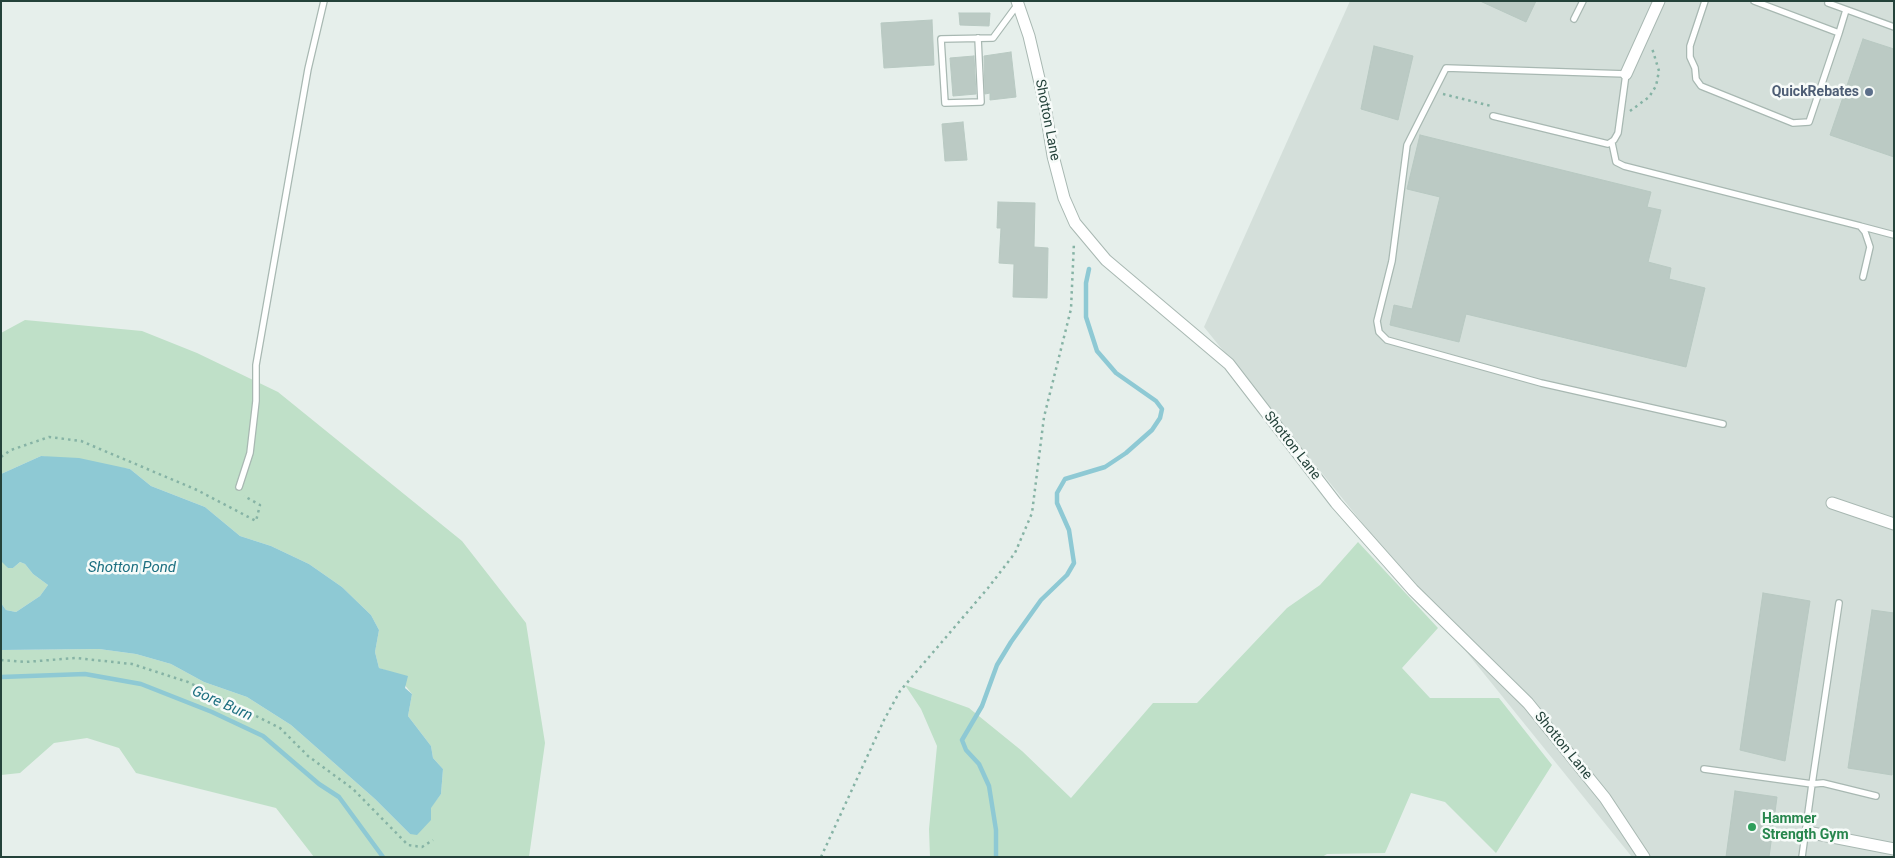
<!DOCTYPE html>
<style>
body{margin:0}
#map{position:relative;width:1895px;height:858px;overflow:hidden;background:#e6efeb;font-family:Roboto,sans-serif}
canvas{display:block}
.frame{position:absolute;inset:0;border:2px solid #24423a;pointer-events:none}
</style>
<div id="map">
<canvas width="1895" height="858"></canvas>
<div class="frame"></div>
</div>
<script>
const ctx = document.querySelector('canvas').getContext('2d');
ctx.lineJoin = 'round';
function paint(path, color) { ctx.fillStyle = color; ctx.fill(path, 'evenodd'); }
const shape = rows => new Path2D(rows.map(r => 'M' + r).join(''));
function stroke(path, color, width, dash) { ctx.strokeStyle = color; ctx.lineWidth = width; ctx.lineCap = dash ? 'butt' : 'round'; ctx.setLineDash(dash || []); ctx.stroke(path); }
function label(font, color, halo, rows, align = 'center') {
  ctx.font = font + ' Roboto,sans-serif'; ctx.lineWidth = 5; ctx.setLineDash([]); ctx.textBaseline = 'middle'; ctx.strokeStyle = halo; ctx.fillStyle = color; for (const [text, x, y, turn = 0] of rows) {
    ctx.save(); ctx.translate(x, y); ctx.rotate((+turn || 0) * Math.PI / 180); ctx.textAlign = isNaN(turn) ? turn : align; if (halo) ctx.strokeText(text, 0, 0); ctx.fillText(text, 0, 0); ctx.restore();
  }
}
paint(shape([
 [1350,1,1894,1,1894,857,1632,857,1204,327]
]), '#d4dfda');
paint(shape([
 [25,320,142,331,197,353,278,392,462,541,526,623,545,743,529,857,314,857,276,808,136,773,119,748,87,738,54,743,20,773,1,775,1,650,99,649,136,654,171,664,204,682,247,697,291,725,375,799,410,834,441,794,443,769,433,758,431,746,408,716,412,694,396,674,379,668,375,652,379,630,371,615,342,587,309,564,271,546,240,536,205,507,151,486,130,469,41,456,1,474,1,333],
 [1358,542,1438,628,1402,668,1430,698,1499,698,1552,765,1496,853,1445,802,1411,793,1385,853,1327,854,1322,857,930,857,929,829,937,746,921,709,905,685,969,708,1022,751,1071,798,1153,703,1197,703,1287,608,1320,585],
 [1,561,4,561,8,568,13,568,20,562,25,564,33,574,48,585,40,596,16,612,6,610,1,603]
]), '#bfe0c8');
paint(shape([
 [41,456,79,458,130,469,151,486,205,507,240,536,271,546,309,564,342,587,371,615,379,630,375,652,379,668,408,676,405,688,412,694,408,716,431,746,433,758,443,769,441,794,431,808,431,820,417,835,410,834,375,799,291,725,247,697,204,682,171,664,136,654,99,649,1,650,1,603,6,610,16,612,40,596,48,585,33,574,25,564,20,562,13,568,8,568,1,561,1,474]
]), '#8ec9d4');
stroke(shape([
 [1,677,85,674,141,684,212,712,263,736,319,784,339,797,383,857],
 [996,857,996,830,989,786,979,764,966,750,962,740,982,706,997,665,1011,642,1041,600,1067,575,1074,563,1069,530,1057,503,1057,493,1065,479,1105,467,1126,453,1152,430,1160,418,1162,409,1156,401,1116,373,1097,351,1086,317,1086,283,1089,269]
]), '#8ec9d4', 4.5);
const building = shape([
 [1480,1,1536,1,1526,22,1480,1],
 [959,13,990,13,989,26,960,25,959,13],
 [932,20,934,65,884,68,881,23,932,20],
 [1863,39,1894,49,1894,157,1830,135,1863,39],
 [1374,46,1413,56,1398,120,1361,109,1374,46],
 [1011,52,1016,97,990,100,990,93,985,94,984,56,1011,52],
 [974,56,976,94,953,96,950,58,974,56],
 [963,122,967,160,945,161,942,124,963,122],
 [1420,135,1651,192,1647,207,1661,210,1648,262,1671,268,1669,279,1705,288,1686,367,1466,314,1459,342,1390,325,1394,305,1412,309,1440,197,1407,189,1420,135],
 [998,202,1035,203,1034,247,1048,248,1047,298,1013,297,1014,264,999,263,1001,228,997,228,998,202],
 [1763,593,1810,601,1785,761,1740,750,1763,593],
 [1872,610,1894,613,1892,775,1848,768,1872,610],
 [1735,791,1777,797,1769,857,1726,857,1735,791]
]);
paint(building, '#bbcac4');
stroke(building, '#b8c9c2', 1);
const service = shape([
 [1705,1,1690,46,1690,57,1695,68,1696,79,1701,86,1793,123,1809,122,1839,33,1754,1],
 [1829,1,1828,3,1894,27],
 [1574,19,1583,1],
 [1839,33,1846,10],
 [978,38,981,102,945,103,941,39,993,38,1018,4],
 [1493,116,1608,144,1614,140,1618,133,1626,74,1446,68,1407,145,1392,261,1377,321,1379,332,1387,340,1541,383,1723,424],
 [1612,143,1616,162,1624,166,1860,226,1865,232,1870,247,1863,277],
 [1860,226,1894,235],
 [239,487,250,453,256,401,256,365,308,69,324,1],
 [1839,603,1812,784,1823,783,1876,796],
 [1704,769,1812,784,1802,857]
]);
const minor = shape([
 [1017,1,1029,36,1044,100,1053,156,1064,198,1075,223,1106,260,1229,364,1336,503,1413,590,1528,703,1605,798,1644,857],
 [1626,74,1659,1],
 [1832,503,1894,524],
 [1807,832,1894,849]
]);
stroke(service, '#a8b8b2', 8);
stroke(minor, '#a8b8b2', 13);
stroke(shape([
 [1443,94,1491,106],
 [1630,111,1649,97,1656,86,1659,71,1652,48],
 [1,457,11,450,49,437,81,441,197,490,256,521,260,505,244,496],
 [1,660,25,662,76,658,132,664,188,682,280,728,308,756,353,789,408,845,422,847,433,840],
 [821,857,884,720,900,691,988,588,1015,553,1032,513,1044,417,1071,309,1074,242]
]), '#86b3a5', 2.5, [2.5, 4]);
stroke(service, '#fff', 5.5);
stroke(minor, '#fff', 11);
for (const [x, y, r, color] of [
 [1869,92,5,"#5c6f8a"],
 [1752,827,5,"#2e9e5b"]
]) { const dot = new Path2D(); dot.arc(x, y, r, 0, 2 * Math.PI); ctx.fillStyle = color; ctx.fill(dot); stroke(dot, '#f7fbf9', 2); }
label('bold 14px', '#4e5e75', '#f7fbf9', [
 ["QuickRebates",1859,92]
], 'right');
label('14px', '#24423a', '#f7fbf9', [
 ["Shotton Lane",1047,120,79],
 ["Shotton Lane",1292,446,52],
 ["Shotton Lane",1563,746,51]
]);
label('bold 14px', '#27864d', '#f7fbf9', [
 ["Hammer",1762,819],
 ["Strength Gym",1762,835]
], 'left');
label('italic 15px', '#1c6f80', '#f7fbf9', [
 ["Shotton Pond",132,568],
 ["Gore Burn",222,704,24]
]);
</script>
